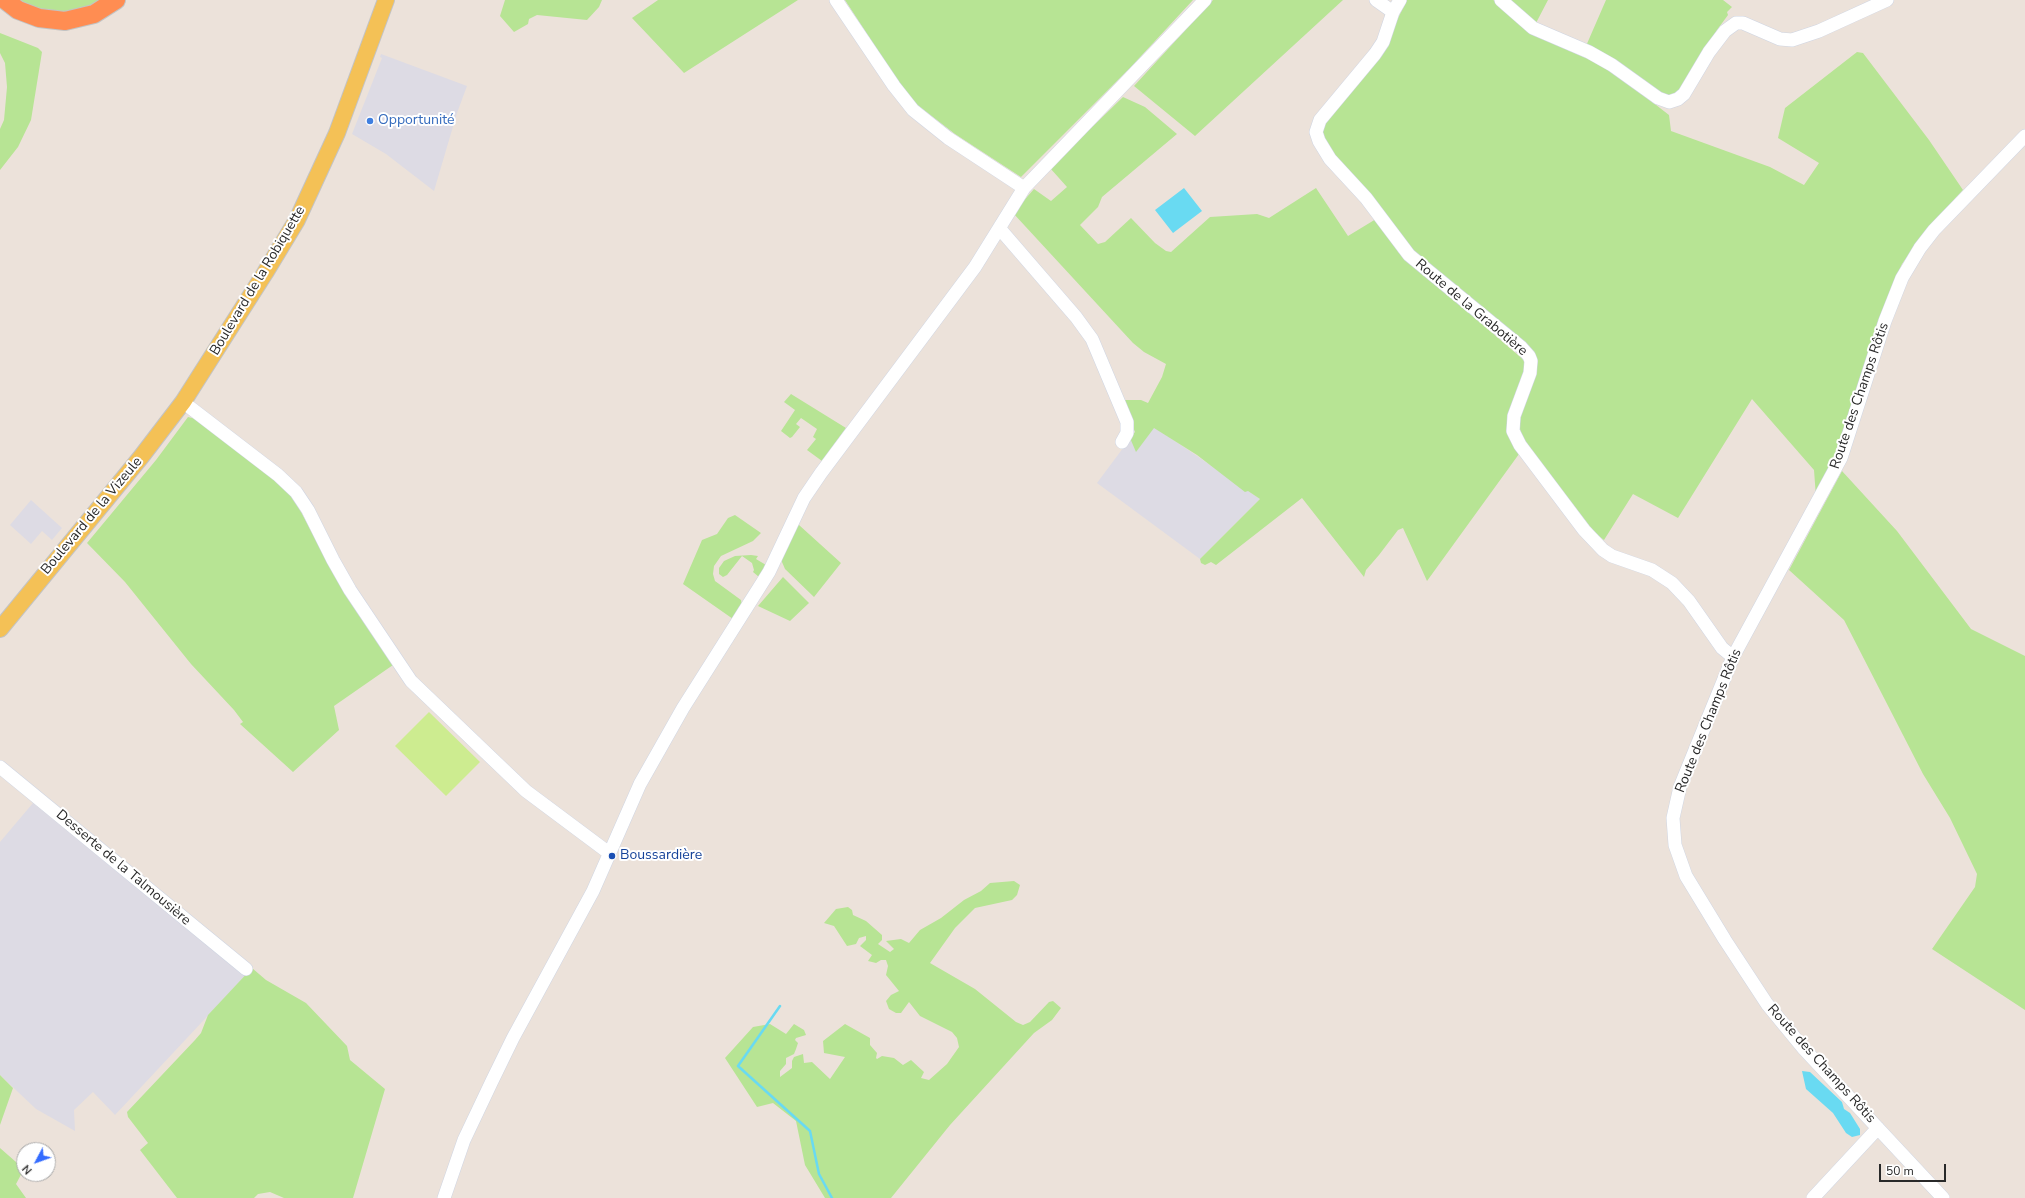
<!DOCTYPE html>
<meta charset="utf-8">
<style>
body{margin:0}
#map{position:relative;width:2025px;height:1198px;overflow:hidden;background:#ece2da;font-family:"Nunito Sans",sans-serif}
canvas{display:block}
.north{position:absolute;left:16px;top:1142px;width:40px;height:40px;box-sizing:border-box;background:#fff;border:1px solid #a9a9a9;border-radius:50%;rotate:229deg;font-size:11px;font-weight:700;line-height:16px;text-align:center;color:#292929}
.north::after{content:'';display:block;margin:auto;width:14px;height:18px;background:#346cff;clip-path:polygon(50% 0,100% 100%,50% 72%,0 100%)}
.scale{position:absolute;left:1879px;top:1164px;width:67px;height:18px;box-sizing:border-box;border:2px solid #292929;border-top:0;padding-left:5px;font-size:12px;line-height:14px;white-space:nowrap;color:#292929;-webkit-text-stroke:3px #fff;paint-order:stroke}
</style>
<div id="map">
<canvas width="2025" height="1198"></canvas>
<div class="north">N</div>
<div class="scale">50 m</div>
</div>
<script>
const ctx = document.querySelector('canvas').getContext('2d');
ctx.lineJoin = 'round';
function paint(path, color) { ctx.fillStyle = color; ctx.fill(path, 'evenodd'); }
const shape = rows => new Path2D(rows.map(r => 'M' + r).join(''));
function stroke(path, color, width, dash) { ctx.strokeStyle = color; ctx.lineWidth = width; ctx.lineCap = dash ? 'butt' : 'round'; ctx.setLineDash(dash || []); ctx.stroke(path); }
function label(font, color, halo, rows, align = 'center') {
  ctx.font = font + ' "Nunito Sans",sans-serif'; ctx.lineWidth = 4; ctx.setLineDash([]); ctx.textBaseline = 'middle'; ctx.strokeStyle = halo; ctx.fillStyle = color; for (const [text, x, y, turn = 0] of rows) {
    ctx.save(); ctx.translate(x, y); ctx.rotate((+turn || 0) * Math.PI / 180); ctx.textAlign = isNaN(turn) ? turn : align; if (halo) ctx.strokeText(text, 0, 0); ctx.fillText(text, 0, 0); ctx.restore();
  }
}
paint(shape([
 [381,54,467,86,457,113,434,191,386,154,352,134,382,58,380,57],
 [1126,410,1137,415,1260,499,1200,559,1097,483,1135,432],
 [31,500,62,528,52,540,42,531,31,544,10,525],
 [33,803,245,976,115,1115,93,1092,74,1110,75,1131,36,1109,0,1075,0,842]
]), '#dddbe4');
paint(shape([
 [17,0,107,0,87,10,49,14],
 [505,0,602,0,599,7,587,20,537,15,529,19,528,24,514,32,500,16],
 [658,0,798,0,684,73,632,18],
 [845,0,1193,0,1130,68,1021,177,955,134,916,104,904,91],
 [1213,0,1343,0,1195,136,1134,86],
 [1407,0,1493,0,1504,6,1523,27,1568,50,1598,63,1629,84,1669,115,1671,131,1770,167,1804,185,1819,163,1778,138,1785,108,1857,52,1863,53,1929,140,1963,190,1927,229,1902,264,1891,289,1844,433,1816,497,1814,470,1752,399,1678,518,1633,494,1604,540,1595,533,1523,439,1519,426,1519,415,1535,366,1420,259,1333,155,1321,136,1328,115,1396,22],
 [1507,0,1548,0,1536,23],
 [1606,0,1723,0,1732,7,1727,12,1728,15,1717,30,1681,92,1667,97,1586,46],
 [0,33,38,48,42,52,31,120,18,147,0,170,0,129,4,120,7,87,5,63,0,53],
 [1123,97,1145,107,1177,134,1102,197,1098,207,1080,225,1098,244,1105,242,1131,218,1155,243,1166,251,1171,252,1210,217,1257,214,1269,218,1316,188,1348,236,1376,219,1399,253,1525,361,1527,367,1517,389,1507,421,1508,433,1519,454,1427,581,1403,528,1398,530,1379,555,1366,570,1364,577,1302,498,1216,565,1211,562,1205,565,1201,563,1200,559,1260,499,1248,491,1245,492,1197,455,1154,428,1136,452,1130,438,1135,432,1122,400,1141,400,1148,403,1162,377,1166,364,1144,352,1133,343,1013,213,1034,189,1051,201,1067,187,1050,168],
 [791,394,846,428,822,461,807,450,816,439,813,437,817,429,801,418,796,424,800,427,792,437,790,438,781,431,795,410,784,402],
 [188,417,196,419,291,493,344,592,393,665,334,706,339,730,293,772,240,724,243,722,234,710,191,664,125,582,87,543,156,460],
 [1842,471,1897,531,1971,629,2025,656,2025,1010,1932,949,1975,887,1977,874,1950,818,1923,774,1844,620,1789,570],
 [735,515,761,533,753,541,721,556,714,566,713,574,715,581,741,600,742,606,733,619,683,584,702,540,717,534,728,518],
 [799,525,841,563,814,597,785,569,782,562,782,558,796,526],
 [751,555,758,556,756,559,766,565,759,577,753,572,754,570,752,563,742,556,727,575,723,577,719,574,719,568,724,561,735,556],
 [783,577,809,603,790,621,758,606],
 [1014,881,1020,885,1017,895,1012,900,975,908,955,928,930,963,975,989,1016,1022,1023,1025,1030,1022,1049,1002,1053,1001,1061,1008,1052,1020,1034,1033,950,1125,891,1198,825,1198,805,1165,796,1121,773,1103,757,1107,725,1058,753,1027,770,1024,786,1034,794,1024,804,1030,806,1035,796,1038,795,1040,798,1043,796,1049,794,1054,786,1058,786,1064,780,1071,780,1077,792,1068,792,1061,794,1057,803,1054,804,1063,812,1062,830,1079,845,1057,824,1053,823,1041,845,1024,870,1038,870,1045,877,1053,876,1058,877,1059,882,1056,894,1058,903,1065,911,1060,924,1072,921,1078,929,1080,947,1064,959,1047,957,1038,952,1032,920,1016,909,1002,901,1013,896,1013,889,1009,886,1001,891,995,899,991,886,975,888,966,886,960,881,960,876,963,868,961,872,955,860,946,866,940,866,936,859,938,856,944,847,946,834,926,824,923,836,909,848,907,852,910,853,915,866,921,882,935,882,940,878,944,890,952,894,949,886,941,901,939,909,943,920,930,941,918,964,900,981,891,990,883],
 [252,968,266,980,306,1003,347,1046,350,1060,385,1089,353,1198,284,1198,270,1192,258,1194,254,1198,177,1198,140,1150,148,1143,128,1117,127,1112,195,1040,201,1033,208,1015],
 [0,1075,13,1088,0,1125],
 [0,1148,24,1169,16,1184,26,1198,0,1198]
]), '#b7e494');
paint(shape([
 [429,712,480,762,446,796,395,746]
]), '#cdec90');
paint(shape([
 [1184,188,1202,211,1173,233,1155,210],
 [1802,1071,1810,1072,1842,1102,1844,1109,1850,1113,1860,1129,1860,1135,1852,1137,1846,1133,1833,1113,1806,1089]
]), '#69daf2');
stroke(shape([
 [780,1006,738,1066,810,1131,819,1174,832,1198]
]), '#69daf2', 2.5);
const minor = shape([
 [836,0,894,86,913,110,948,138,1024,188],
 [1376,0,1393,12],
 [1400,0,1393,12,1383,42,1375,54,1320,120,1316,132,1319,141,1330,159,1366,198,1409,255,1521,347,1529,356,1531,361,1530,373,1514,416,1513,431,1520,445,1584,530,1603,550,1612,556,1652,570,1672,583,1689,601,1722,648,1733,657],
 [1501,0,1533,28,1589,52,1612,65,1658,98,1669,102,1678,99,1684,94,1709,52,1725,31,1736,23,1743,23,1780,39,1792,40,1819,31,1887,0],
 [1000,229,1076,317,1092,339,1127,422,1127,433,1122,442],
 [183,402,278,475,296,492,308,510,333,560,350,590,411,681,526,791,609,853],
 [0,767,246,969],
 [444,1198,464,1140,492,1081,513,1038,593,891,640,784,683,708,769,572,804,498,821,473,975,267,1024,188,1205,0],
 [1813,1198,1878,1128],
 [1943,1198,1804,1049,1767,1004,1725,940,1686,876,1675,845,1673,818,1680,787,1733,657,1841,458,1885,321,1902,278,1920,248,1934,230,2025,136]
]);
const major = shape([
 [0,629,141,457,183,402,265,273,297,220,337,133,386,0]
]);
const highway = shape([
 [5,0,18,10,39,18,65,21,94,14,116,0]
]);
stroke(minor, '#cfd5e2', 14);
stroke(major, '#c3c3c3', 18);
stroke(highway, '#c3c3c3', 20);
stroke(minor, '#fff', 13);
stroke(major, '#f4c156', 16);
stroke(highway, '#ff8d52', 18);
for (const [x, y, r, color] of [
 [370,121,4,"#3f7fe0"],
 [612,856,4,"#1a4fb4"]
]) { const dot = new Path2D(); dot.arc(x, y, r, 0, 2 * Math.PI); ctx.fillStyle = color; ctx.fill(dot); stroke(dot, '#fff', 1.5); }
label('14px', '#366cbe', '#fff', [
 ["Opportunité",378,121]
], 'left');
label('14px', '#292929', '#fff', [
 ["Boulevard de la Robiquette",258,281,-59],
 ["Route de la Grabotière",1471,308,40],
 ["Route des Champs Rôtis",1860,396,-71],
 ["Boulevard de la Vizeule",92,516,-50],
 ["Route des Champs Rôtis",1709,721,-68],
 ["Desserte de la Talmousière",123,868,40],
 ["Route des Champs Rôtis",1821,1064,48]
]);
label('14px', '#164399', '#fff', [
 ["Boussardière",620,856]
], 'left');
</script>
